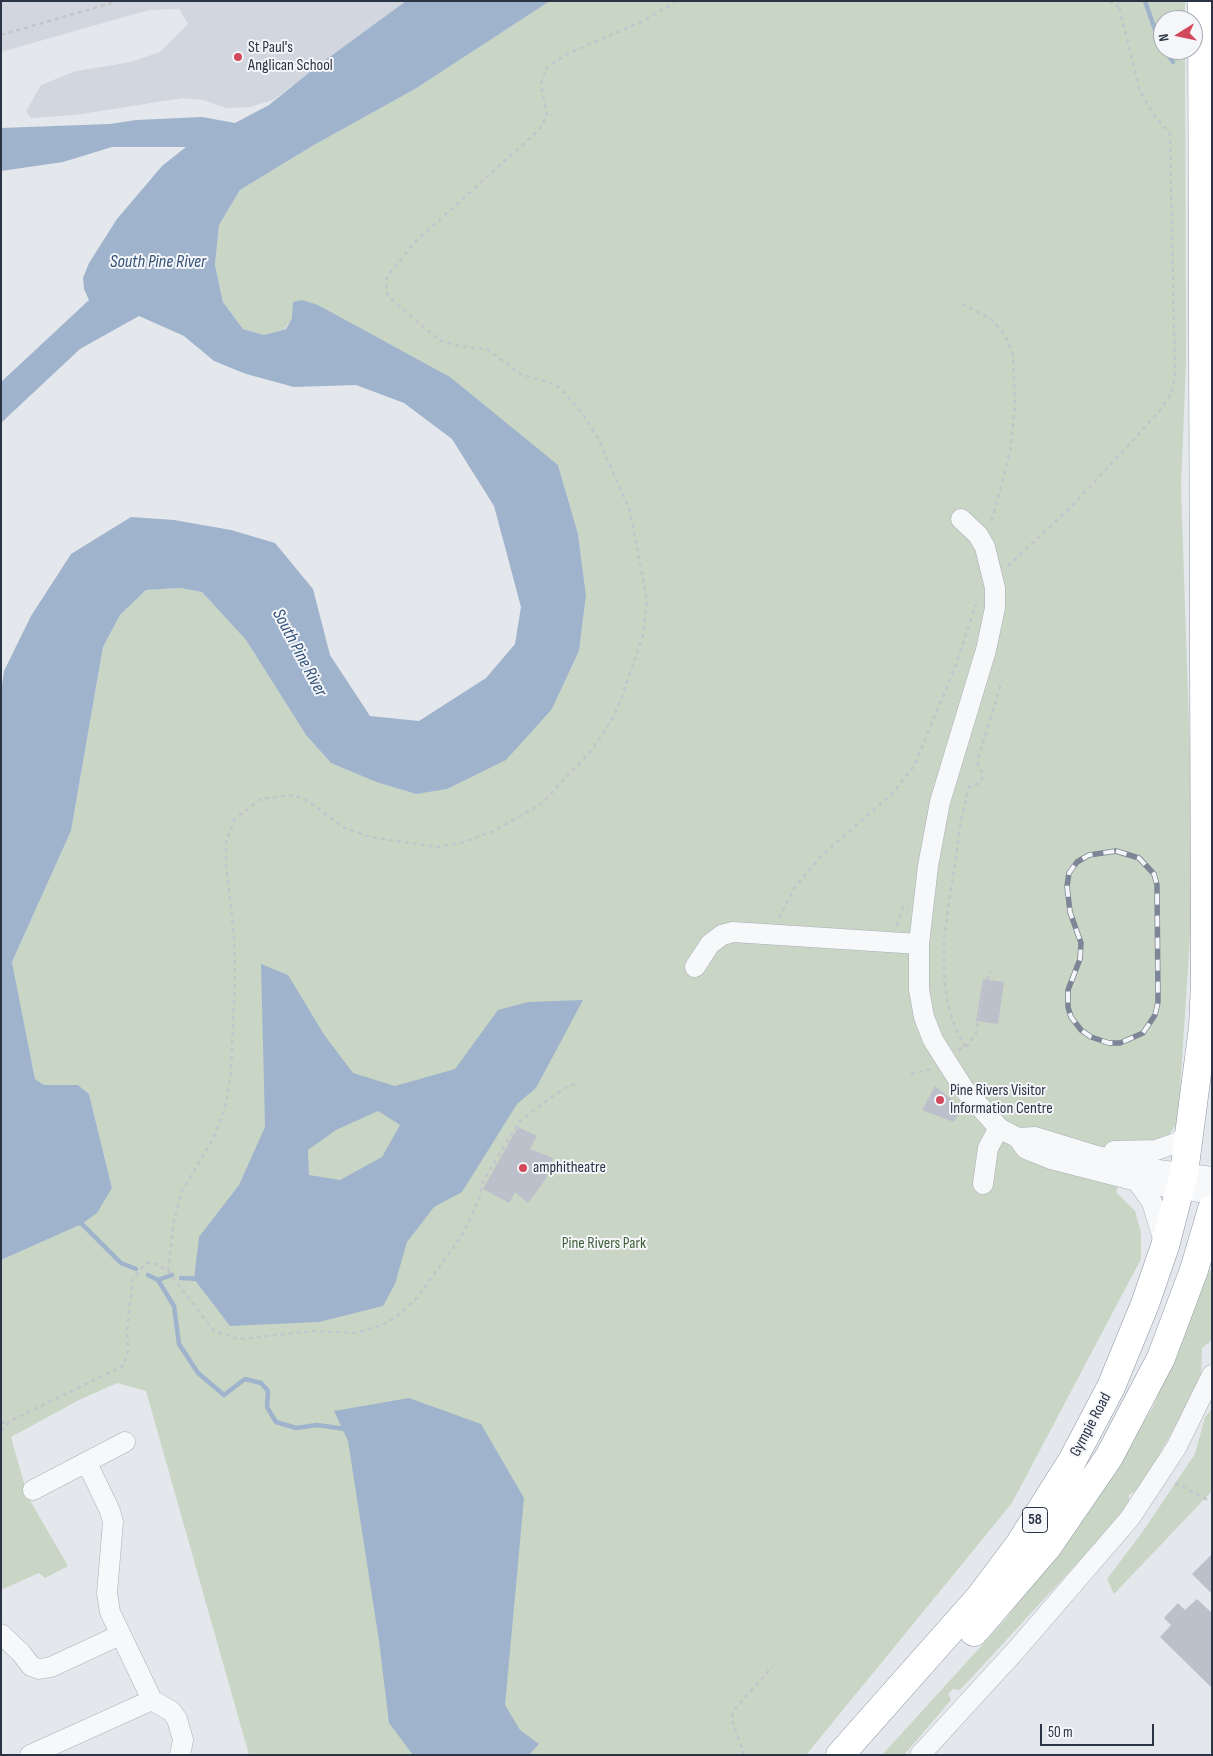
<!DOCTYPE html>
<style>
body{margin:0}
#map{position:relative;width:1213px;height:1756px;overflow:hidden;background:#e4e7ec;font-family:"Sofia Sans Condensed",sans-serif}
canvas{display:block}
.frame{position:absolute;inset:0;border:2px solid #2b3445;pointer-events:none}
.north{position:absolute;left:1153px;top:10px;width:50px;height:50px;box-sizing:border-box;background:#f4f6f9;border:1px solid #a4a8b1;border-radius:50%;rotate:260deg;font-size:14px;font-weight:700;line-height:20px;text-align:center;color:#2b3445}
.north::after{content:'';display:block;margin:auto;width:18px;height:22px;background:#d1495b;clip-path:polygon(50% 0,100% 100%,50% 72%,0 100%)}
.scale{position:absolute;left:1040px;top:1724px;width:114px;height:22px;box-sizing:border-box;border:2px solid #2b3445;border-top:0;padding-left:6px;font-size:15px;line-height:18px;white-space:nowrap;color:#2b3445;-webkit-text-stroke:4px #f4f6f9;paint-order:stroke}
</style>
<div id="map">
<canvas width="1213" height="1756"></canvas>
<div class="frame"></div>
<div class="north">N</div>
<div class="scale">50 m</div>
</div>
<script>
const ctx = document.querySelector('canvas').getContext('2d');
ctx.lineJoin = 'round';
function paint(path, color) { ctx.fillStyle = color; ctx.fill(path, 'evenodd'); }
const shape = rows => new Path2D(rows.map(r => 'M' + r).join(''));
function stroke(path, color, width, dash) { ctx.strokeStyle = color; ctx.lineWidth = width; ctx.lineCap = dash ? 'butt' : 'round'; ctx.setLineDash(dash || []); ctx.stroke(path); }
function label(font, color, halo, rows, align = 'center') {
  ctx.font = font + ' "Sofia Sans Condensed",sans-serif'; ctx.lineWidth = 4; ctx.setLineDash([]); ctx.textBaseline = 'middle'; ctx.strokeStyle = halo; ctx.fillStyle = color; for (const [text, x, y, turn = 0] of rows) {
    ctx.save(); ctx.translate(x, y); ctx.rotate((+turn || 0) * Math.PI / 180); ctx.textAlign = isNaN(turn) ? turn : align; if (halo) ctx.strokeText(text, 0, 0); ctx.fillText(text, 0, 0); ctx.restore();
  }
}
paint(shape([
 [1,1,406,1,273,100,250,107,227,108,203,100,183,98,75,115,31,118,26,111,41,85,76,71,131,62,160,52,188,24,179,9,149,10,1,52]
]), '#d2d6de');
paint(shape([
 [550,1,1185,1,1185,20,1163,20,1163,50,1185,50,1186,362,1181,487,1194,874,1178,1122,1165,1140,1132,1144,1116,1192,1135,1211,1141,1233,1141,1259,1012,1503,806,1755,249,1755,146,1391,117,1383,79,1400,11,1437,28,1497,68,1566,45,1578,39,1573,3,1589,1,1586,1,1260,82,1224,112,1188,89,1094,78,1085,44,1085,35,1079,12,962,71,831,103,647,120,615,146,590,180,588,202,592,246,640,306,735,331,763,376,782,416,794,552,709,579,651,586,595,578,534,558,465,292,318,285,329,264,335,243,329,223,302,215,265,219,225,240,190,314,145,415,89],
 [1208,1266,1212,1276,1212,1340,1202,1348,1201,1381,1140,1488,1129,1495,1129,1507,960,1690,953,1689,948,1694,951,1700,904,1755,882,1755,1004,1621,1089,1510,1153,1407,1202,1285],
 [1212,1409,1212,1491,1114,1594,1107,1579,1141,1534,1195,1454,1205,1417]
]), '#c9d6c5');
paint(shape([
 [406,1,550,1,415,89,314,145,240,190,219,225,215,265,223,302,243,329,264,335,286,329,292,318,293,302,302,300,318,305,450,377,558,465,578,534,586,595,579,651,552,709,506,760,447,789,416,794,376,782,331,763,306,735,246,640,202,592,180,588,146,590,120,615,103,647,71,831,12,962,35,1079,44,1085,78,1085,89,1094,112,1188,97,1213,82,1224,1,1260,1,693,4,671,31,616,71,554,131,517,174,520,231,530,275,543,313,589,330,655,370,716,419,721,486,678,515,644,521,607,494,506,452,439,404,403,356,385,294,387,246,374,214,361,184,336,139,316,80,349,1,423,1,382,89,300,84,289,83,278,89,263,117,219,162,166,186,147,112,147,63,162,1,171,1,128,110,124,136,120,202,117,235,123,269,105,316,67],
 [261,964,288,975,325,1036,353,1073,395,1086,455,1069,498,1010,528,1002,583,1000,536,1088,517,1104,462,1192,434,1207,407,1242,395,1284,383,1306,319,1322,230,1326,194,1279,199,1237,239,1185,265,1127],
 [378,1111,400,1125,382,1157,340,1180,309,1175,308,1150,336,1130],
 [409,1398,481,1424,524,1498,505,1705,520,1730,539,1744,529,1755,413,1755,389,1723,379,1641,348,1441,334,1411]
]), '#9fb4cc');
stroke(shape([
 [1145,1,1159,41,1163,47],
 [1165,50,1173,62],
 [77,1223,82,1224,121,1263,136,1269],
 [148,1275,158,1280,174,1306,179,1344,198,1373,224,1395,245,1379,261,1383,268,1391,267,1407,276,1422,296,1428,317,1425,345,1429],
 [181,1278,200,1279],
 [158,1280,172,1275]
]), '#9fb4cc', 4.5);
paint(shape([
 [983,979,1004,982,998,1024,976,1021],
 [935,1086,962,1108,954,1122,922,1110],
 [518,1127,537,1136,530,1149,553,1158,545,1180,528,1203,515,1192,509,1203,483,1189],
 [1212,1554,1212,1594,1192,1574],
 [1197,1599,1212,1613,1212,1688,1160,1637,1171,1625,1164,1618,1178,1603,1185,1610]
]), '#bbc0ca');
const minor = shape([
 [961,519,978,535,985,547,995,588,995,608,986,650,940,802,928,866,919,944,919,989,924,1017,933,1040,964,1089,999,1128,1018,1138,1026,1149,1051,1159,1137,1181,1180,1190,1212,1193],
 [695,967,710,944,722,935,733,932,919,944],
 [1018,1138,1035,1137,1097,1156,1158,1170,1212,1177],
 [1114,1151,1156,1150,1176,1143,1190,1133],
 [1137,1181,1152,1202,1165,1245],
 [983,1184,988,1148,999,1128],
 [87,1463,110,1511,113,1522,107,1593,110,1612,152,1700,171,1711,177,1719,183,1740,180,1755],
 [33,1490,125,1442],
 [1,1634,21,1653,31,1666,39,1669,51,1667,120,1635],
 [30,1755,152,1700],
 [920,1755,1017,1649,1130,1518,1176,1448,1212,1375]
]);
const highway = shape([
 [974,1632,1048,1546,1109,1457,1161,1358,1194,1270,1212,1209],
 [840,1755,980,1597,1019,1545,1072,1461,1111,1387,1145,1304,1165,1246,1184,1173,1203,1027,1205,981,1202,1]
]);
stroke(minor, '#a9aeb7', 21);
stroke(highway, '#8b94a3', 29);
stroke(shape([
 [1109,1,1119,7],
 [1,35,118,1],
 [962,304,991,319,1005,335,1013,354,1015,405,1010,452,991,523],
 [1008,566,1074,504,1158,413,1171,394,1175,376,1170,134,1154,115,1140,91,1119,7,1120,1],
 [779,918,795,887,821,856,892,794,914,766,954,670,976,604],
 [897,926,903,907,908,907],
 [965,1047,955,1027,947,1001,944,973,944,937,961,821,969,787,979,783,982,779,983,774,977,762,1002,681],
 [958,1050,968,1045,976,1033,984,985,991,971],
 [911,1074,931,1069],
 [168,1271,174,1220,182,1191,213,1139,225,1108,231,1071,235,978,234,934,226,865,226,843,234,820,260,799,294,795,308,801,343,827,370,837,437,847,461,843,494,831,541,804,592,750,614,716,622,697,643,635,647,601,630,511,598,438,583,414,560,388,554,384,520,374,487,349,459,346,439,340,391,299,387,294,386,282,387,276,416,241,539,130,547,116,541,84,547,67,569,53,641,22,677,1],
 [1,1423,9,1421],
 [1,1431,10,1421,123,1366,128,1351,127,1330,133,1279,146,1263,152,1262,168,1271,214,1331,239,1339,314,1331,357,1333,384,1324,396,1317,417,1298,462,1235,479,1200,483,1181,519,1122,550,1098,568,1086,579,1083],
 [1175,1483,1212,1502],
 [744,1755,732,1720,733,1711,772,1667]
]), '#c2c5cb', 2.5, [4, 4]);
stroke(minor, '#f7f8fa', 20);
stroke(highway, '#fff', 28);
const rail = shape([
 [1116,851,1139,858,1154,874,1157,885,1158,1002,1155,1015,1143,1033,1120,1043,1109,1043,1091,1037,1081,1030,1071,1017,1068,1007,1068,990,1080,959,1081,943,1070,912,1067,886,1069,873,1077,862,1089,855,1116,851]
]);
stroke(rail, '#7d8696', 5.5);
stroke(rail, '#f4f6f9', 4, [11]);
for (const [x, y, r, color] of [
 [238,57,5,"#d1495b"],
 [940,1100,5,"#d1495b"],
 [523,1168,5,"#d1495b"]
]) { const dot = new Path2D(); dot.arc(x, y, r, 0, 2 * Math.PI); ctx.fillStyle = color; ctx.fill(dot); stroke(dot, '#f4f6f9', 2); }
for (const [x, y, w] of [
 [1035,1520,25]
]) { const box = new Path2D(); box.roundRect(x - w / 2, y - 12.5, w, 25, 4); ctx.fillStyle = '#f4f6f9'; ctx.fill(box); stroke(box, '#2b3445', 1); }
label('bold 15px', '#2b3445', null, [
 ["58",1035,1520]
]);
label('16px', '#2b3445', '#f4f6f9', [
 ["St Paul's",248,48],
 ["Anglican School",248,66],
 ["Pine Rivers Visitor",950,1091],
 ["Information Centre",950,1109],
 ["amphitheatre",533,1168]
], 'left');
label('16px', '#3f6138', '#f4f6f9', [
 ["Pine Rivers Park",604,1244]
]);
label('16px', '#2b3445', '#f4f6f9', [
 ["Gympie Road",1091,1425,-62]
]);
label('italic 18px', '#34527a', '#f4f6f9', [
 ["South Pine River",158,262],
 ["South Pine River",299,653,62]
]);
</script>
